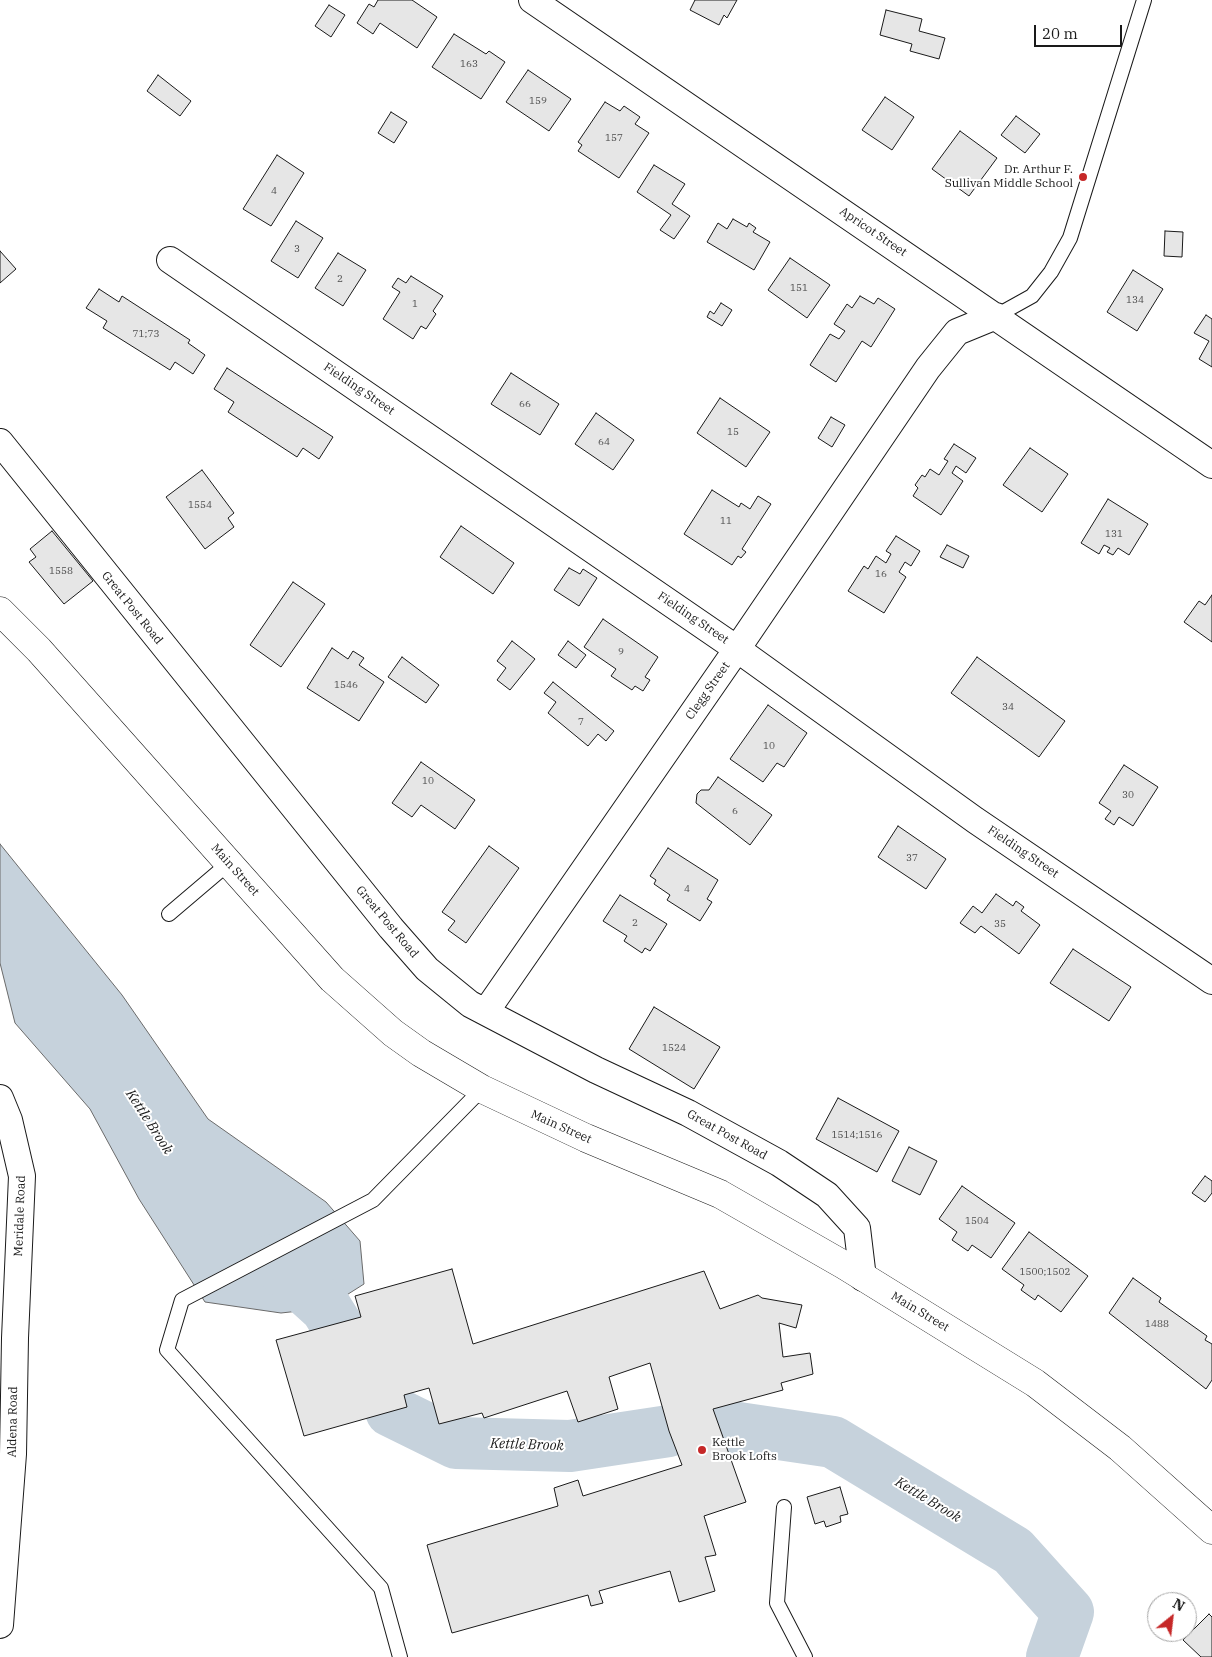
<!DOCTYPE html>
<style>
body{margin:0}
#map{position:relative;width:1212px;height:1657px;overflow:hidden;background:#fff;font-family:"IBM Plex Serif",serif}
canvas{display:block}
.north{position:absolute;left:1147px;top:1592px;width:50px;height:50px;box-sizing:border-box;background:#fff;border:1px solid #a3a3a3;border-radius:50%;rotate:29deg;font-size:14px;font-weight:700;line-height:20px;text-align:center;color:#1a1a1a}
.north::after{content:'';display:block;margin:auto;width:18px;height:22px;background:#c62828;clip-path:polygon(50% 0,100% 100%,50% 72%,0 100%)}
.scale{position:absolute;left:1034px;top:25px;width:88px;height:22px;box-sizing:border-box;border:2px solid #1a1a1a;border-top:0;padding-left:6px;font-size:15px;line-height:18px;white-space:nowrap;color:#1a1a1a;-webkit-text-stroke:4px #fff;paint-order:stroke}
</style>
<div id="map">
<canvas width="1212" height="1657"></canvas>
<div class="north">N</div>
<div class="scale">20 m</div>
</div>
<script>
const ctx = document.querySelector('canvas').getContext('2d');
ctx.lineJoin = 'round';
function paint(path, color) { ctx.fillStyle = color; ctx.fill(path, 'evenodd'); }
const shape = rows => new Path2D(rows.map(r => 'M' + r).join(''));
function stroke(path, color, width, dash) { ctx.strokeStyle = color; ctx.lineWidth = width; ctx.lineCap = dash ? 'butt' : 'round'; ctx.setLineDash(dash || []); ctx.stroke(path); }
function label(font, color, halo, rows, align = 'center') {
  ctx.font = font + ' "IBM Plex Serif",serif'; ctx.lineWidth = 4; ctx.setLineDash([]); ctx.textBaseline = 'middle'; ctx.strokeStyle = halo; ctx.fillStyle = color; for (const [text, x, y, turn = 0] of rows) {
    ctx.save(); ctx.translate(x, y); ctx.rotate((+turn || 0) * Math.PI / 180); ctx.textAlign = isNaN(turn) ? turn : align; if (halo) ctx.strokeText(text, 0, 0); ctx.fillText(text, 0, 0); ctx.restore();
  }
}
const water = shape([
 [0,844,122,995,208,1119,326,1202,360,1241,364,1284,326,1308,281,1313,205,1302,139,1199,90,1109,15,1023,0,963,0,844]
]);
paint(water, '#c6d2dc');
stroke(water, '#6a6a6a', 1);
stroke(shape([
 [273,1260,326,1308,336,1324],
 [391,1411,456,1443,570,1446,669,1431],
 [718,1425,833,1442,1013,1551,1068,1612,1052,1657]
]), '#c6d2dc', 52);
const building = shape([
 [378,0,412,0,437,17,417,48,380,23,373,34,357,23,369,4,374,7,378,0],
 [695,0,737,0,727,18,724,15,719,25,690,10,695,0],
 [329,5,345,15,331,37,315,26,329,5],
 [886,10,922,19,919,31,945,38,939,59,910,51,912,44,880,35,886,10],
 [454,34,486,54,489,51,505,62,481,99,432,67,454,34],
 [528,70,571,99,549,131,506,102,528,70],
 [158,75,191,101,180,116,147,91,158,75],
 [885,97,914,117,892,150,862,130,885,97],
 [605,102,620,111,624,106,640,117,635,124,649,133,619,178,578,151,582,145,578,142,605,102],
 [391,112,407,122,394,143,378,133,391,112],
 [1016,116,1040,134,1025,153,1001,135,1016,116],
 [960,131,997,158,969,196,932,169,960,131],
 [277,155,304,173,271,226,243,209,277,155],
 [654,165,685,184,672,204,690,216,674,239,660,230,671,215,637,192,654,165],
 [733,219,747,227,749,223,756,228,753,232,770,242,754,270,707,242,718,223,727,229,733,219],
 [296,221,323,238,298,278,271,261,296,221],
 [1165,231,1183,232,1182,257,1164,256,1165,231],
 [0,251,16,269,0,283,0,251],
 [338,253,366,270,343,306,315,288,338,253],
 [790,258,830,285,807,318,768,290,790,258],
 [1133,270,1163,289,1137,331,1107,312,1133,270],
 [411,276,443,296,433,311,436,314,426,329,421,326,413,339,383,319,400,292,392,287,398,278,406,283,411,276],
 [99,289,119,302,122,296,190,340,188,343,205,355,193,374,175,362,170,370,103,328,107,321,86,308,99,289],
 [860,296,874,304,878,298,895,309,871,347,862,341,836,382,810,365,830,334,839,339,845,331,834,324,847,304,852,308,860,296],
 [721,303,732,310,722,326,707,317,710,311,714,314,721,303],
 [1206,315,1212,319,1212,367,1199,359,1209,341,1194,333,1206,315],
 [227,368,333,437,319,459,303,448,297,457,228,412,234,402,214,389,227,368],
 [511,373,559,404,540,435,491,404,511,373],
 [720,398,770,432,746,467,697,433,720,398],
 [596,413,634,440,613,470,575,444,596,413],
 [831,417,845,425,832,447,818,438,831,417],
 [954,444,976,458,966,473,956,466,952,473,963,481,941,515,913,496,918,488,915,485,922,475,925,477,930,469,939,475,948,461,944,459,954,444],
 [1030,448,1068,474,1042,512,1003,485,1030,448],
 [202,470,234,513,228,518,234,527,205,549,166,497,202,470],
 [712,490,739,507,741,503,750,509,758,496,771,504,742,549,746,552,741,558,738,556,732,565,684,534,712,490],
 [1108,499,1148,524,1129,555,1118,548,1113,555,1107,552,1110,548,1104,545,1099,554,1081,543,1108,499],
 [461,526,514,563,493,594,440,557,461,526],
 [52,531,93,581,64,604,29,562,36,557,30,549,52,531],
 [896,536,920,551,911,566,905,562,899,572,906,577,884,613,848,591,864,566,868,569,876,556,886,563,891,554,886,551,896,536],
 [947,545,969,556,963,568,940,557,947,545],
 [569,568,580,574,583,569,597,578,579,606,554,590,569,568],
 [293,582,325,604,281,667,250,645,293,582],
 [1212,595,1212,642,1184,622,1199,601,1205,605,1212,595],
 [603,619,658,657,645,677,650,680,643,691,635,686,632,690,611,676,616,669,584,647,603,619],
 [512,641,535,659,510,690,497,680,506,668,497,661,512,641],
 [568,641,586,655,576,668,558,655,568,641],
 [332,648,348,659,353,651,364,658,359,665,384,682,359,721,307,688,332,648],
 [402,657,439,685,426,703,388,677,402,657],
 [977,657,1065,721,1039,757,951,693,977,657],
 [553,682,614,731,606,741,598,734,588,746,548,713,556,702,544,693,553,682],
 [768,705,807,733,784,767,777,763,763,782,730,759,768,705],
 [421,762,475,800,455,829,421,805,412,817,392,803,421,762],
 [1124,765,1158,787,1133,826,1119,817,1114,825,1105,819,1111,811,1099,803,1124,765],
 [718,777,772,815,750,845,696,803,697,794,701,790,709,790,718,777],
 [898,826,946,859,926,889,878,857,898,826],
 [489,846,519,868,466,943,448,930,455,921,442,912,489,846],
 [668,848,718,880,707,899,712,902,700,921,667,900,670,895,654,884,656,880,650,876,668,848],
 [996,894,1013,906,1016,901,1024,907,1021,911,1040,925,1019,954,981,926,975,933,960,923,973,906,982,913,996,894],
 [620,895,667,924,650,951,645,948,642,953,624,941,627,936,603,921,620,895],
 [1073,949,1131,987,1109,1021,1050,983,1073,949],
 [654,1007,720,1047,694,1089,629,1049,654,1007],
 [838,1098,899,1131,877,1172,816,1139,838,1098],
 [909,1147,937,1161,920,1195,892,1181,909,1147],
 [1205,1176,1212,1181,1212,1193,1205,1202,1192,1193,1205,1176],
 [962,1186,1015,1223,991,1258,972,1245,968,1251,952,1240,957,1232,939,1219,962,1186],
 [1029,1232,1088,1276,1061,1312,1038,1295,1035,1300,1021,1290,1024,1285,1002,1269,1029,1232],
 [452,1269,473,1344,704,1271,720,1309,758,1295,762,1298,802,1305,796,1328,779,1323,783,1357,810,1353,813,1374,781,1383,783,1390,713,1409,746,1502,704,1516,716,1555,705,1557,715,1591,679,1602,670,1571,599,1591,603,1603,591,1606,588,1595,452,1633,427,1545,558,1506,554,1488,578,1480,583,1496,682,1465,669,1431,650,1363,609,1377,618,1409,578,1422,567,1391,484,1418,482,1413,439,1424,429,1388,404,1395,407,1407,304,1436,276,1340,361,1317,355,1296,452,1269],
 [1133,1278,1161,1298,1159,1302,1207,1336,1205,1340,1212,1344,1212,1380,1206,1389,1109,1313,1133,1278],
 [840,1487,848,1514,840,1516,841,1522,826,1527,824,1521,815,1524,807,1497,840,1487],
 [1209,1614,1212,1617,1212,1657,1201,1657,1183,1640,1209,1614]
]);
paint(building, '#e6e6e6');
stroke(building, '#1a1a1a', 1);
const lane = shape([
 [996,316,1032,296,1051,272,1070,238,1144,0],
 [169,914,229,863],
 [784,1507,777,1603,805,1657],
 [400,1657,381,1588,167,1350,182,1300,373,1200,482,1089]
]);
const street = shape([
 [532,0,1212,465],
 [170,260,737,649,975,820,1212,981],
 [0,442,391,928,427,969,470,1004,596,1070,688,1113,779,1163,827,1195,857,1228,863,1278],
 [487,1010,737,649,928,368,957,332,996,316],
 [0,1098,9,1120,22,1176,15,1338,13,1454,0,1625]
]);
const highway = shape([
 [0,611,39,650,332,979,393,1033,421,1053,482,1089,586,1138,720,1194,844,1265,1035,1383,1120,1448,1212,1530]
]);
stroke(lane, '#1a1a1a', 16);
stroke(street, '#1a1a1a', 28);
stroke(highway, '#1a1a1a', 29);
stroke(lane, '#fff', 14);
stroke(street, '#fff', 26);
stroke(highway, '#fff', 28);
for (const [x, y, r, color] of [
 [1083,177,5,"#c62828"],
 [702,1450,5,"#c62828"]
]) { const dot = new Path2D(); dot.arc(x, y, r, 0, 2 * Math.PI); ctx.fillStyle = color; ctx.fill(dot); stroke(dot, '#fff', 2); }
label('10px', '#4d4d4d', null, [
 ["163",469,64],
 ["159",538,101],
 ["157",614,138],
 ["4",274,191],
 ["3",297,249],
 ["2",340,279],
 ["151",799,288],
 ["134",1135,300],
 ["1",415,304],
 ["71;73",146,334],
 ["66",525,404],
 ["15",733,432],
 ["64",604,442],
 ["1554",200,505],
 ["11",726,521],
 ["131",1114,534],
 ["1558",61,571],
 ["16",881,574],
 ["9",621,652],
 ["1546",346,685],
 ["34",1008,707],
 ["7",581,722],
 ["10",769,746],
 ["10",428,781],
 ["30",1128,795],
 ["6",735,811],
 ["37",912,858],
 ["4",687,889],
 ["2",635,923],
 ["35",1000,924],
 ["1524",674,1048],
 ["1514;1516",857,1135],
 ["1504",977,1221],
 ["1500;1502",1045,1272],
 ["1488",1157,1324]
]);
label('12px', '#1a1a1a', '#fff', [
 ["Dr. Arthur F.",1073,170],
 ["Sullivan Middle School",1073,184],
 ["Kettle",712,1443,"left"],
 ["Brook Lofts",712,1457,"left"]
], 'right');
label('12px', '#1a1a1a', '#fff', [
 ["Apricot Street",873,232,34],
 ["Fielding Street",359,389,34],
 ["Great Post Road",132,608,51],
 ["Fielding Street",693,618,34],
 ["Clegg Street",708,691,-55],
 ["Fielding Street",1023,852,34],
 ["Main Street",235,870,48],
 ["Great Post Road",387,922,50],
 ["Main Street",561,1127,24],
 ["Great Post Road",727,1135,29],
 ["Meridale Road",20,1216,-88],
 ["Main Street",920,1312,31],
 ["Aldena Road",13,1422,-89]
]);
label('italic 14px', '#1a1a1a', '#fff', [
 ["Kettle Brook",149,1122,57],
 ["Kettle Brook",527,1445,2],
 ["Kettle Brook",928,1500,31]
]);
</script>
